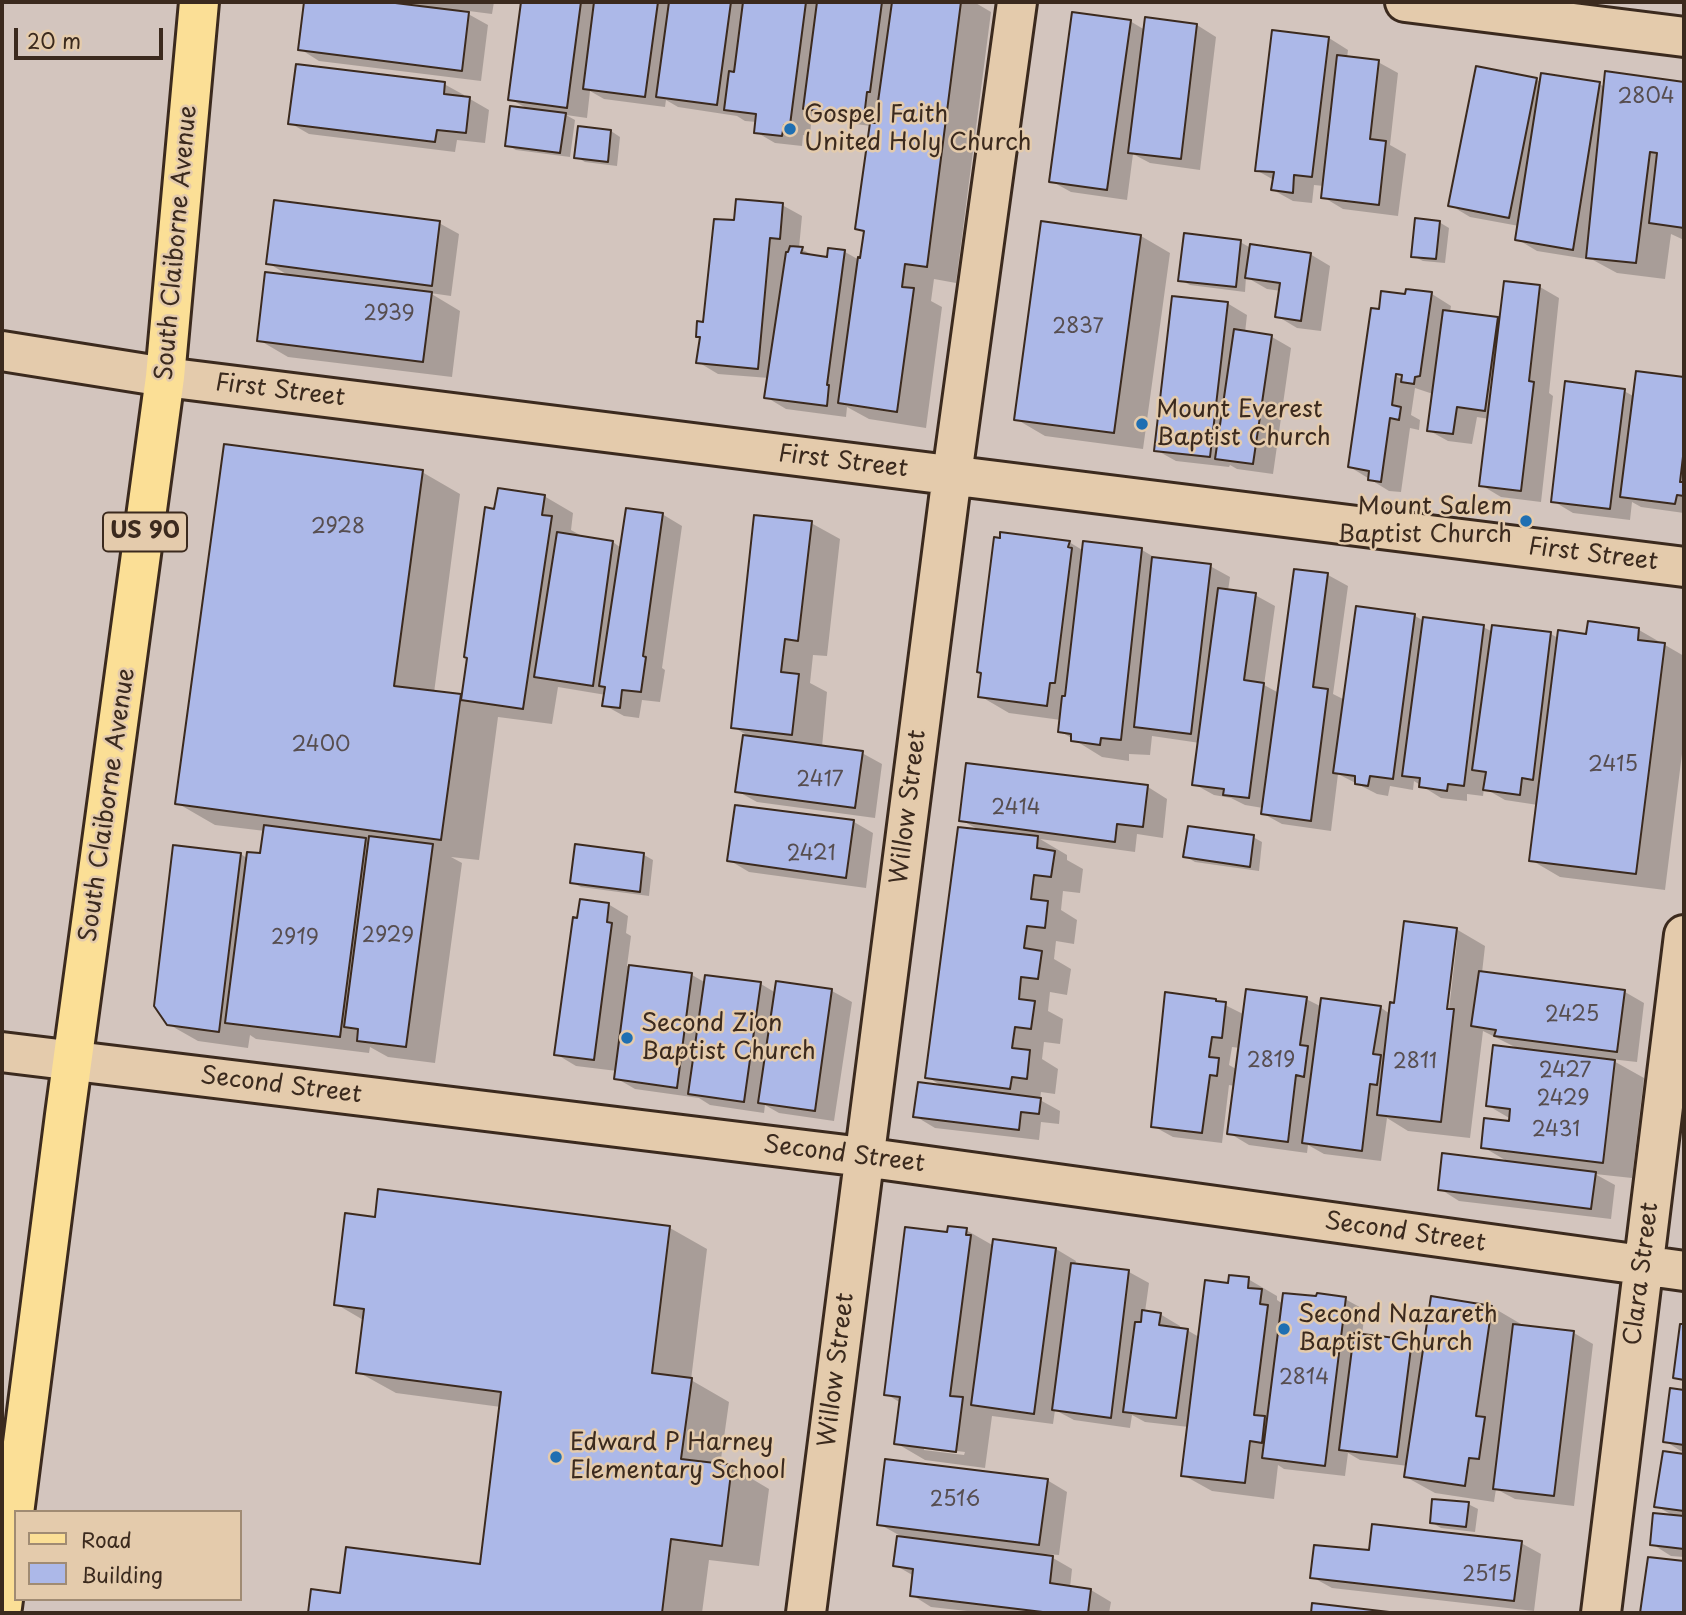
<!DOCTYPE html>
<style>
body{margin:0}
#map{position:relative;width:1686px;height:1615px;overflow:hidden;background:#d3c5be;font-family:"Playpen Sans",sans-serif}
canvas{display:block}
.frame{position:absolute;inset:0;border:4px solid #3b2a1e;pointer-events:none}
.legend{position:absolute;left:14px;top:1510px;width:228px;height:91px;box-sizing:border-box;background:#e4cbac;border:2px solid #a08b73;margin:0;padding:9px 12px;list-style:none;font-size:21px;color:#3b2a1e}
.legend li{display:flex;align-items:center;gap:14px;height:35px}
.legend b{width:35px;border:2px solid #a08b73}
.scale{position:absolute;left:14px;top:28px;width:149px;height:32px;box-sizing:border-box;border:4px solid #3b2a1e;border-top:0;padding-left:9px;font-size:21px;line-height:24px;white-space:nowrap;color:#3b2a1e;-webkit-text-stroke:5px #e4cbac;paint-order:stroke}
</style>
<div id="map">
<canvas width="1686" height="1615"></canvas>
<div class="frame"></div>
<ul class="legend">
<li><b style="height:9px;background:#fbdf96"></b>Road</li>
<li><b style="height:19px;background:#acb8e8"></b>Building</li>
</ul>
<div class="scale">20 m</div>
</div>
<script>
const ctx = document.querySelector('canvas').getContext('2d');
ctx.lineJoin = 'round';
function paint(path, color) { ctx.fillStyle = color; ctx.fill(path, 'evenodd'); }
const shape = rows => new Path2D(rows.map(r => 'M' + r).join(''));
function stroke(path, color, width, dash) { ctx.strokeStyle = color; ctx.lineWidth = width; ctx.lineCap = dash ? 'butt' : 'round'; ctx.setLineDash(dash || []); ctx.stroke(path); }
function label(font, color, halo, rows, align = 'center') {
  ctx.font = font + ' "Playpen Sans",sans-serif'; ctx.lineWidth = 5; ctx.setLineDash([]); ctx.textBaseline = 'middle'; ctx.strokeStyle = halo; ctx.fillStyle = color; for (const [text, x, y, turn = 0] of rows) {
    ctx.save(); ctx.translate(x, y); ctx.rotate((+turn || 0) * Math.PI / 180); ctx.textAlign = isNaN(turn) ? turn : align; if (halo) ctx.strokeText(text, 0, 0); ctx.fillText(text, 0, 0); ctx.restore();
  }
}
paint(shape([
 [305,2,494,2,492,14,461,10,488,25,481,81,319,61,300,49],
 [523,2,974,2,991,12,956,283,934,279,931,301,942,307,926,428,869,419,847,407,846,417,786,409,766,397,769,378,718,374,698,362,701,338,697,336,705,324,736,222,782,205,802,216,799,248,817,257,828,259,829,250,845,252,861,261,865,233,857,228,871,126,825,120,812,112,810,136,803,135,802,146,775,143,756,132,757,122,745,121,737,116,678,107,666,100,665,107,604,99,590,91,587,118,566,115,575,120,570,157,516,150,507,145,530,110,510,99],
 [1130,21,1145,30,1197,25,1216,37,1200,170,1150,163,1133,154,1127,200,1071,192,1051,181],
 [1329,38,1348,50,1347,58,1378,62,1398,73,1390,145,1406,154,1398,216,1343,209,1323,197,1324,186,1314,185,1312,203,1293,201,1273,190,1274,180,1256,170],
 [1607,73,1684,83,1684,240,1671,234,1665,279,1617,273,1593,260,1537,251,1517,239,1519,226,1470,217,1450,205,1536,80,1541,82,1599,84,1605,87],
 [444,84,464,95,464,98,470,99,489,110,485,143,457,140,455,152,309,134,290,123],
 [611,131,620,137,617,166,585,162,576,157],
 [1439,222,1449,228,1445,263,1423,261,1413,256],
 [439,223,459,234,451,296,430,293,460,311,452,377,288,357,259,340,291,277,268,263],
 [1141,236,1170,253,1143,449,1045,436,1016,419],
 [1240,242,1251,248,1310,254,1330,266,1321,331,1297,328,1277,316,1281,291,1267,289,1246,277,1245,292,1190,285,1180,280],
 [1540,287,1559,298,1549,393,1553,396,1541,502,1501,497,1481,485,1489,419,1477,417,1472,444,1448,441,1428,430,1433,394,1415,388,1411,415,1420,420,1419,430,1410,428,1401,492,1389,491,1350,467,1381,311,1406,296,1432,294,1451,306,1450,312,1501,319],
 [1389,368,1403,376,1403,380,1388,371],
 [1227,303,1247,315,1245,333,1272,337,1291,348,1273,474,1237,469,1230,465,1229,467,1176,461,1156,450],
 [1638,373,1684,379,1684,513,1641,507,1632,502,1630,520,1573,513,1553,501,1624,391,1635,397],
 [422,472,460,494,434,693,463,698,496,511,544,496,573,513,571,530,580,535,580,537,613,542,621,548,662,514,682,526,662,668,665,670,660,702,642,700,639,718,624,716,604,705,606,695,558,687,552,724,498,717,479,860,451,857,462,863,435,1063,388,1057,370,1047,369,1053,256,1039,250,1035,248,1048,198,1041,168,1024,241,854,248,859,262,855,265,831,215,825,177,803],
 [811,523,840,539,827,656,813,655,810,683,827,692,822,747,862,753,882,764,875,818,757,802,737,791,752,738,733,727],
 [1069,542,1084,551,1142,550,1159,560,1210,566,1230,577,1228,591,1255,595,1275,606,1264,685,1279,693,1295,571,1328,575,1348,586,1333,694,1345,700,1415,616,1424,621,1483,627,1493,632,1551,634,1558,638,1639,630,1684,656,1684,738,1665,890,1560,877,1531,860,1538,805,1505,800,1484,788,1483,796,1467,794,1467,801,1441,798,1414,781,1413,790,1390,786,1388,796,1377,794,1338,774,1331,831,1282,824,1262,813,1263,808,1245,805,1231,798,1214,795,1194,784,1200,743,1152,736,1150,755,1129,754,1129,761,1102,757,1060,731,1061,720,1009,713,980,696],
 [1148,787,1167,799,1163,838,1137,834,1135,852,1040,839,1067,855,1067,860,1083,869,1080,893,1063,891,1061,910,1077,920,1074,944,1056,941,1054,959,1071,969,1067,995,1050,992,1048,1011,1063,1019,1060,1044,1044,1042,1042,1059,1058,1069,1055,1094,1041,1092,1040,1100,1060,1111,1059,1124,1041,1122,1039,1140,935,1128,915,1116,944,1087,927,1077,981,831,961,820],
 [854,822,873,833,866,888,749,872,729,860],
 [1253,837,1262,842,1259,871,1195,862,1185,856],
 [644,855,653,860,649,896,581,887,571,882],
 [608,904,628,916,626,933,631,936,627,966,692,975,706,983,707,977,761,984,776,993,777,983,832,991,852,1002,834,1121,779,1113,765,1105,764,1113,710,1105,699,1098,635,1089,616,1078,617,1071,576,1066,556,1054],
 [1456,929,1485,946,1482,973,1625,992,1644,1003,1637,1062,1610,1059,1644,1078,1632,1178,1595,1174,1615,1185,1611,1219,1459,1201,1440,1189,1512,1164,1483,1147,1510,1123,1511,1119,1487,1105,1521,1050,1483,1031,1470,1138,1408,1131,1387,1118,1381,1161,1324,1154,1308,1145,1307,1153,1249,1145,1229,1133,1235,1086,1229,1085,1222,1143,1173,1137,1153,1126,1215,1000,1245,1015,1306,999,1322,1007,1380,1007,1390,1014],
 [1454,940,1457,940,1448,1018,1444,1017],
 [1232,1047,1240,1048,1238,1070,1229,1065],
 [380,1191,670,1228,707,1249,691,1380,729,1402,720,1466,732,1467,769,1489,759,1566,709,1560,702,1613,310,1613,312,1591,342,1595,481,1566,501,1407,396,1393,358,1372,365,1321,336,1304,377,1219],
 [966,1230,994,1246,995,1241,1056,1249,1076,1261,1075,1265,1129,1272,1149,1283,1145,1312,1160,1314,1180,1326,1180,1329,1187,1330,1199,1337,1230,1285,1248,1279,1277,1296,1277,1300,1283,1304,1345,1299,1365,1310,1362,1335,1411,1341,1425,1349,1492,1307,1521,1324,1520,1326,1574,1333,1593,1344,1574,1506,1515,1499,1496,1489,1494,1502,1435,1493,1406,1477,1408,1466,1360,1460,1348,1453,1345,1476,1284,1469,1278,1465,1274,1499,1212,1491,1183,1475,1189,1427,1145,1422,1132,1415,1130,1428,1074,1420,1055,1410,1053,1424,992,1416,985,1468,925,1460,896,1443,901,1403,886,1394,949,1234],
 [924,1447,965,1452,964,1455,924,1450],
 [1672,1390,1684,1392,1684,1453,1665,1441],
 [1664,1453,1684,1456,1684,1557,1671,1556,1652,1544,1676,1517,1656,1506],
 [1047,1480,1067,1492,1059,1555,1046,1554,1072,1569,1070,1588,1091,1590,1111,1602,1109,1613,985,1613,931,1607,912,1595,914,1576,895,1565,906,1539,879,1524],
 [1468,1504,1478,1509,1475,1532,1441,1528,1431,1522],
 [1521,1543,1541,1554,1534,1611,1332,1588,1312,1577,1370,1552]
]), '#0003');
const building = shape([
 [304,2,387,2,469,12,462,71,298,50,304,2],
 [521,2,581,2,567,108,508,100,521,2],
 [594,2,658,2,645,97,583,89,594,2],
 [669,2,731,2,717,105,656,97,669,2],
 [743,2,806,2,790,125,784,125,782,136,754,133,756,114,724,110,729,71,734,72,743,2],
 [817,2,882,2,870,92,867,92,864,117,803,109,817,2],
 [892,2,961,2,927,267,905,264,902,287,914,288,897,412,838,403,858,257,860,258,864,231,855,229,870,123,875,123,892,2],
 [1072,12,1131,20,1107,190,1049,182,1072,12],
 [1145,17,1197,24,1181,159,1128,153,1145,17],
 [1272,30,1329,37,1312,177,1294,175,1293,193,1271,190,1274,172,1255,171,1272,30],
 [1337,55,1379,60,1370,139,1386,141,1379,205,1321,198,1337,55],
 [296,64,445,82,444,94,470,97,466,133,437,130,435,142,288,124,296,64],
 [1476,66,1537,78,1509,218,1448,206,1476,66],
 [1605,71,1684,82,1684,228,1649,223,1657,153,1650,152,1636,263,1586,258,1605,71],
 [1541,73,1600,82,1573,250,1515,240,1541,73],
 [510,106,566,113,560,153,505,146,510,106],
 [578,126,611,130,608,162,574,158,578,126],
 [736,199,783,203,780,239,770,238,758,369,696,363,700,337,696,337,697,321,703,322,714,219,734,220,736,199],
 [274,200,440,221,432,286,266,264,274,200],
 [1415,218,1440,221,1436,259,1411,257,1415,218],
 [1041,221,1141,235,1114,433,1014,420,1041,221],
 [1184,233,1241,240,1236,287,1178,281,1184,233],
 [1250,244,1311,253,1301,321,1275,317,1280,283,1245,278,1250,244],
 [790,246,803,247,801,253,827,257,828,248,845,250,827,385,829,385,827,406,764,398,786,252,788,252,790,246],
 [265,272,432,292,423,362,257,341,265,272],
 [1504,281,1540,285,1529,381,1534,382,1521,491,1479,486,1504,281],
 [1406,289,1432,292,1420,376,1415,377,1414,384,1401,382,1402,375,1396,374,1392,405,1401,407,1399,420,1390,418,1381,482,1368,480,1369,471,1348,467,1371,308,1379,309,1381,291,1405,294,1406,289],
 [1172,296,1228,302,1210,457,1154,451,1172,296],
 [1443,310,1498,317,1485,411,1457,407,1453,434,1427,431,1443,310],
 [1234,329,1272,335,1253,464,1215,459,1234,329],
 [1636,371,1684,377,1684,448,1680,482,1684,482,1684,496,1677,495,1675,504,1620,497,1636,371],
 [1565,381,1625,389,1610,509,1551,502,1565,381],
 [224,444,423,470,394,686,461,694,441,840,175,804,224,444],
 [498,488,545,495,542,515,552,516,523,709,461,700,467,658,464,657,485,507,494,509,498,488],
 [626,508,663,513,643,656,646,657,641,692,622,690,620,708,602,706,605,687,599,686,626,508],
 [754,515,812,521,798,641,785,639,781,672,799,674,792,735,731,728,754,515],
 [557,532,613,541,593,686,534,677,557,532],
 [1000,532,1070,541,1068,547,1072,548,1055,683,1050,683,1047,706,978,697,981,673,977,672,994,537,1000,538,1000,532],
 [1083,541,1142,548,1121,740,1101,738,1100,745,1071,741,1071,734,1058,732,1062,696,1065,696,1083,541],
 [1152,557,1211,564,1191,734,1134,727,1152,557],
 [1294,569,1328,573,1313,687,1328,689,1311,821,1261,814,1294,569],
 [1218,588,1256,593,1244,680,1264,683,1249,798,1223,795,1224,789,1192,785,1218,588],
 [1356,606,1415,614,1393,779,1370,776,1368,786,1355,784,1355,776,1333,773,1356,606],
 [1423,617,1484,625,1464,786,1448,784,1447,791,1419,787,1420,778,1402,776,1423,617],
 [1588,621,1639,628,1638,640,1665,643,1636,874,1529,861,1558,630,1586,634,1588,621],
 [1492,625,1551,632,1533,780,1522,778,1520,795,1483,790,1486,772,1472,770,1492,625],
 [743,735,863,751,855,808,735,792,743,735],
 [966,763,1148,785,1143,827,1117,824,1115,842,959,821,966,763],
 [735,805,854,820,846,878,727,861,735,805],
 [264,825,366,838,340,1037,225,1023,247,852,260,853,264,825],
 [1188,826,1254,835,1250,867,1183,857,1188,826],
 [958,827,1038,836,1037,848,1055,851,1051,877,1034,875,1031,899,1048,901,1045,928,1027,926,1024,948,1042,951,1038,979,1021,977,1019,999,1035,1001,1031,1029,1015,1027,1012,1048,1030,1050,1027,1079,1012,1077,1010,1089,925,1078,958,827],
 [369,836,433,844,406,1047,357,1041,358,1029,344,1027,369,836],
 [575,844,644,853,640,892,570,883,575,844],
 [173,845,241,853,219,1032,167,1025,154,1006,173,845],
 [580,899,609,903,607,922,612,923,594,1060,554,1055,573,917,577,918,580,899],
 [1404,921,1457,928,1447,1009,1454,1009,1441,1122,1377,1115,1390,1002,1394,1003,1404,921],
 [629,965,692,973,677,1088,614,1079,629,965],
 [1479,971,1625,990,1617,1052,1494,1036,1496,1030,1471,1026,1479,971],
 [705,975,761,982,744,1102,688,1094,705,975],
 [776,981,832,989,815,1111,758,1103,776,981],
 [1246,989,1307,997,1300,1045,1308,1046,1304,1077,1296,1075,1288,1142,1227,1134,1246,989],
 [1165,992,1216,999,1216,1001,1226,1002,1222,1038,1212,1037,1209,1057,1219,1058,1217,1076,1210,1075,1202,1133,1151,1127,1165,992],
 [1321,998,1381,1006,1373,1054,1381,1055,1377,1085,1370,1084,1362,1151,1302,1143,1321,998],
 [1493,1045,1615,1060,1603,1163,1481,1148,1484,1118,1509,1121,1510,1109,1486,1106,1493,1045],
 [918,1082,1041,1098,1039,1114,1021,1112,1019,1130,913,1117,918,1082],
 [1442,1153,1596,1172,1591,1209,1438,1190,1442,1153],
 [378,1189,670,1226,652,1373,692,1378,681,1459,732,1465,722,1546,671,1539,662,1613,308,1613,311,1589,340,1593,346,1547,480,1564,501,1392,356,1373,364,1309,334,1305,345,1213,375,1217,378,1189],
 [948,1226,967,1228,966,1235,971,1235,950,1396,963,1397,956,1452,894,1444,900,1397,884,1395,905,1227,947,1232,948,1226],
 [993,1239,1056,1248,1034,1414,971,1405,993,1239],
 [1071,1263,1129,1270,1111,1418,1052,1410,1071,1263],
 [1229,1275,1249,1277,1248,1288,1262,1289,1260,1304,1268,1305,1254,1415,1265,1416,1262,1443,1250,1441,1245,1483,1181,1476,1205,1280,1228,1283,1229,1275],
 [1283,1293,1316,1296,1317,1293,1346,1297,1325,1466,1262,1458,1283,1293],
 [1431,1296,1492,1306,1476,1416,1485,1417,1479,1459,1469,1458,1465,1486,1404,1477,1431,1296],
 [1142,1310,1161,1313,1159,1325,1188,1329,1176,1418,1123,1412,1135,1322,1141,1322,1142,1310],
 [1513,1324,1574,1331,1554,1496,1493,1489,1513,1324],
 [1680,1324,1684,1324,1684,1380,1673,1378,1680,1324],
 [1354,1333,1412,1340,1397,1457,1339,1450,1354,1333],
 [1670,1388,1684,1390,1684,1445,1663,1442,1670,1388],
 [1663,1451,1684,1454,1684,1511,1654,1507,1663,1451],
 [885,1459,1048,1479,1039,1545,877,1525,885,1459],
 [1432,1499,1469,1502,1466,1527,1430,1523,1432,1499],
 [1653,1513,1684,1516,1684,1549,1650,1545,1653,1513],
 [1372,1524,1522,1541,1514,1601,1310,1578,1314,1545,1369,1550,1372,1524],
 [897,1536,1053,1556,1050,1583,1091,1589,1088,1613,1051,1613,910,1596,913,1569,893,1566,897,1536],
 [1648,1557,1684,1561,1684,1613,1640,1613,1648,1557],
 [1312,1603,1398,1613,1311,1613,1312,1603]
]);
paint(building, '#acb8e8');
stroke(building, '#3b2a1e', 2);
const minor = shape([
 [1405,2,1684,37],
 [2,351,165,377,1684,567],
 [2,1052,863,1157,1684,1271],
 [806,1613,952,475,1017,2],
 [1601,1613,1684,935]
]);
const major = shape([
 [2,1607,65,1115,165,377,199,2]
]);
stroke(minor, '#3b2a1e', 44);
stroke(major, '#3b2a1e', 44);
stroke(minor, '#e4cbac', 38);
stroke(major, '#fbdf96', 38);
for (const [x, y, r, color] of [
 [790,129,7,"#1f6fb2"],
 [1142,424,7,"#1f6fb2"],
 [1526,521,7,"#1f6fb2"],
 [627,1038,7,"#1f6fb2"],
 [1284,1329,7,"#1f6fb2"],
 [556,1457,7,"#1f6fb2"]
]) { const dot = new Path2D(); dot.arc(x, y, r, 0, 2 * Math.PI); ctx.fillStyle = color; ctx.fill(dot); stroke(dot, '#e4cbac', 2.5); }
label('21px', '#574e50', null, [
 ["2804",1646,97],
 ["2939",389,314],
 ["2837",1078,327],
 ["2928",338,527],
 ["2400",321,745],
 ["2415",1613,765],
 ["2417",820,780],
 ["2414",1016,808],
 ["2421",811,854],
 ["2929",388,936],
 ["2919",295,938],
 ["2425",1572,1015],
 ["2819",1271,1061],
 ["2811",1415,1062],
 ["2427",1565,1071],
 ["2429",1563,1099],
 ["2431",1556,1130],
 ["2814",1304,1378],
 ["2516",955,1500],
 ["2515",1487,1575]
]);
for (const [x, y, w] of [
 [145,532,84]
]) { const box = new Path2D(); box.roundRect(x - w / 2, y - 19.5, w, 39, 5); ctx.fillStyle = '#e4cbac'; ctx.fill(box); stroke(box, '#3b2a1e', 2); }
label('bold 23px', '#3b2a1e', null, [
 ["US 90",145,532]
]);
label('24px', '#3b2a1e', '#e4cbac', [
 ["Gospel Faith",804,115],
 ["United Holy Church",804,143],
 ["Mount Everest",1156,410],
 ["Baptist Church",1156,438],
 ["Mount Salem",1512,507,"right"],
 ["Baptist Church",1512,535,"right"],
 ["Second Zion",641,1024],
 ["Baptist Church",641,1052],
 ["Second Nazareth",1298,1315],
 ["Baptist Church",1298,1343],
 ["Edward P Harney",570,1443],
 ["Elementary School",570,1471]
], 'left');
label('24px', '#3b2a1e', '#e4cbac', [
 ["South Claiborne Avenue",177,243,-85],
 ["First Street",280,391,7],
 ["First Street",843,462,7],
 ["First Street",1593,555,7],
 ["South Claiborne Avenue",108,805,-82],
 ["Willow Street",909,807,-83],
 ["Second Street",281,1086,7],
 ["Second Street",844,1155,7],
 ["Second Street",1405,1233,8],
 ["Clara Street",1642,1274,-83],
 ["Willow Street",837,1370,-83]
]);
</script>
